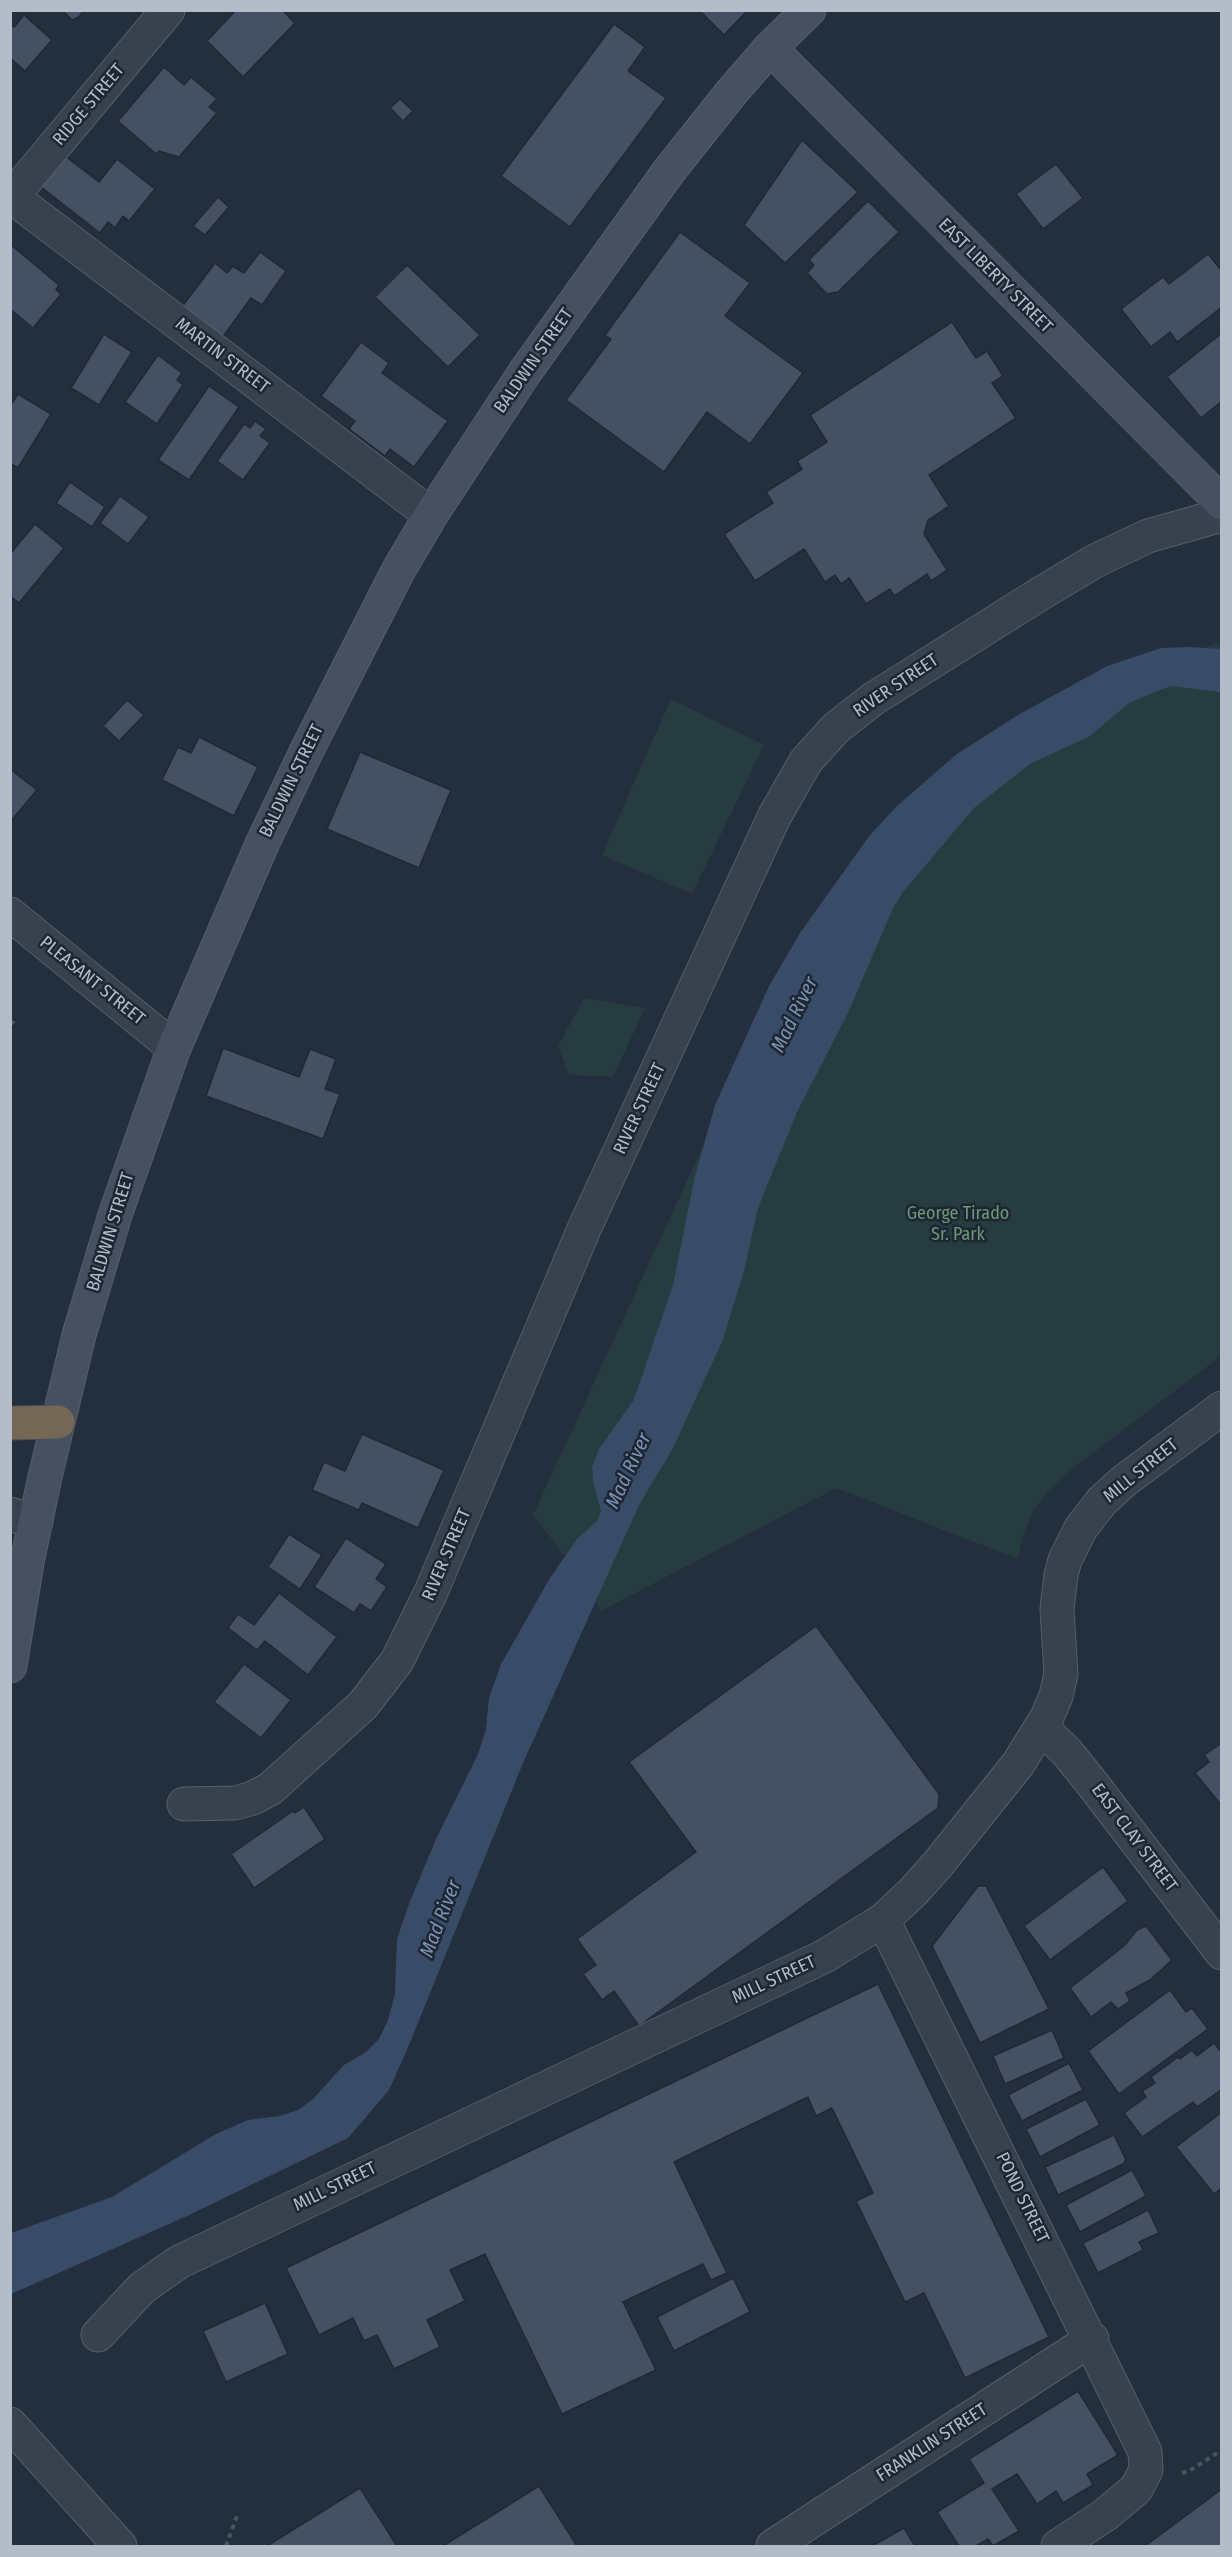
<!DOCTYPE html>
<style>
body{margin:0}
#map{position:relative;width:1232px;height:2557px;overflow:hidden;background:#242f3e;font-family:"Fira Sans Condensed",sans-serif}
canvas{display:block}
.frame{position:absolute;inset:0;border:12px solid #b4bcc9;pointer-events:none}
</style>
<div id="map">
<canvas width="1232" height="2557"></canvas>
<div class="frame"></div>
</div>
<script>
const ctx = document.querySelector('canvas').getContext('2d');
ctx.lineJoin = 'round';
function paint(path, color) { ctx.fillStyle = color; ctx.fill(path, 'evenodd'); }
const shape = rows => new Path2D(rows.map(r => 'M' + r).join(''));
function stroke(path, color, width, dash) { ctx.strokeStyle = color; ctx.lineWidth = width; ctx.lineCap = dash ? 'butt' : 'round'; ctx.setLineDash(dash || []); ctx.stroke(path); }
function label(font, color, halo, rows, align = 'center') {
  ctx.font = font + ' "Fira Sans Condensed",sans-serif'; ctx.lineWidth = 5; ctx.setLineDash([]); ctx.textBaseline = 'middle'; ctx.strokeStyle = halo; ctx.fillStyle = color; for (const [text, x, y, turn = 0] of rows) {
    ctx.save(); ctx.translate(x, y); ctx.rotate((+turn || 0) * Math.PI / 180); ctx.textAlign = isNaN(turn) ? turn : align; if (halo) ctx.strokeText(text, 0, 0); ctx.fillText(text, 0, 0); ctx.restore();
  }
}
paint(shape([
 [1216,643,1221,646,1221,1356,1065,1474,1047,1492,1033,1511,1023,1535,1018,1559,836,1488,601,1611,564,1555,533,1515,740,1066,795,955,1104,693],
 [671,699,764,745,692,894,602,855],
 [584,998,645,1008,613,1077,569,1075,558,1046]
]), '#263c3f');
paint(shape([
 [1189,647,1221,649,1221,692,1171,686,1155,692,1129,703,1090,736,1030,764,974,808,903,892,894,906,848,1013,797,1112,758,1208,744,1271,722,1342,673,1448,639,1505,523,1763,409,2045,389,2090,348,2138,187,2216,11,2294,11,2233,112,2197,216,2134,248,2120,280,2116,298,2110,313,2099,344,2065,366,2052,379,2039,388,2020,395,1994,397,1939,410,1901,437,1837,478,1754,486,1729,489,1698,501,1664,550,1578,578,1538,597,1521,601,1511,593,1482,592,1467,599,1449,633,1401,638,1388,673,1285,695,1176,715,1105,769,986,800,933,870,835,898,805,957,754,1018,715,1107,666,1161,648]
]), '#394c67');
const building = shape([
 [62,10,84,10,79,17,72,20,62,10],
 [236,10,282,10,295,23,243,77,207,41,236,10],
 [699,10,748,10,724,35,699,10],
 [24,15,52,40,25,71,10,58,10,24,14,27,24,15],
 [614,24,645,47,628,71,666,98,570,227,501,176,614,24],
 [164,67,184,85,191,77,217,99,209,107,217,113,179,157,159,151,156,154,118,121,164,67],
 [400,99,413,111,403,121,390,108,400,99],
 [802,140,858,192,785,263,744,225,802,140],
 [65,156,99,182,117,159,155,189,129,221,123,216,115,228,108,222,100,233,41,187,65,156],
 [1056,164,1083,198,1043,229,1016,194,1056,164],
 [218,197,229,207,205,235,193,226,218,197],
 [868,201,899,232,838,292,827,294,807,273,814,265,809,260,868,201],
 [680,232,750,283,725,316,803,373,750,444,707,412,664,472,566,400,611,339,605,335,680,232],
 [10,244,59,285,56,290,61,294,33,328,10,309,10,244],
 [260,252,286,271,262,305,251,298,222,338,181,308,215,263,227,273,233,266,244,273,260,252],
 [1208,254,1222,271,1222,307,1177,342,1170,332,1151,347,1121,309,1163,277,1169,284,1208,254],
 [407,265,480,335,448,367,375,297,407,265],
 [952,322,976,358,987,351,1003,376,992,383,1016,418,929,475,949,506,928,520,924,534,947,570,931,581,927,574,894,596,890,589,866,604,849,578,841,584,835,575,825,582,804,549,755,581,724,534,773,503,766,492,802,469,797,461,827,442,810,415,952,322],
 [1222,333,1222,401,1201,418,1167,377,1222,333],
 [104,334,132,352,99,405,71,388,104,334],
 [361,342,389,363,382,373,448,421,414,467,390,449,385,456,349,429,355,421,321,396,361,342],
 [158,355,182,373,177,380,183,385,157,424,125,402,158,355],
 [209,386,239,407,189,480,158,460,209,386],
 [18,394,51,414,18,468,10,463,10,406,18,394],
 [255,421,266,429,260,436,270,443,243,480,217,461,244,424,250,428,255,421],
 [70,482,105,507,92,527,56,503,70,482],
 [120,496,149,517,128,544,100,523,120,496],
 [35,524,64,548,19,603,10,596,10,554,35,524],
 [127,700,144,715,119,741,103,726,127,700],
 [199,737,258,767,234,816,162,780,178,747,191,753,199,737],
 [360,752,451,790,419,868,327,829,360,752],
 [10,769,37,790,10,822,10,769],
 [10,1017,17,1022,10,1029,10,1017],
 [223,1048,299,1077,310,1049,336,1059,325,1089,340,1094,323,1139,206,1096,223,1048],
 [362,1434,444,1470,418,1528,362,1503,359,1510,312,1490,324,1462,345,1471,362,1434],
 [289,1534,322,1555,300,1589,268,1567,289,1534],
 [346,1538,386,1564,376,1579,387,1587,371,1611,360,1604,354,1613,314,1587,346,1538],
 [279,1593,337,1637,308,1675,265,1641,257,1650,228,1628,238,1614,254,1625,279,1593],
 [816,1626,939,1794,938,1808,639,2026,614,1991,602,2000,583,1974,596,1965,577,1939,696,1852,629,1762,816,1626],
 [244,1664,291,1700,261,1738,214,1702,244,1664],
 [1222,1743,1222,1806,1195,1773,1209,1762,1204,1755,1222,1743],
 [304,1807,325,1839,254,1888,231,1854,293,1811,295,1813,304,1807],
 [1103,1867,1128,1901,1050,1960,1024,1926,1103,1867],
 [978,1886,986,1886,1049,2009,980,2043,932,1946,978,1886],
 [1146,1926,1172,1960,1150,1980,1126,1993,1130,2001,1118,2009,1111,2002,1091,2017,1070,1988,1124,1946,1137,1930,1146,1926],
 [878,1984,1049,2337,965,2378,924,2293,905,2302,856,2201,873,2193,832,2108,816,2116,808,2097,674,2162,727,2273,711,2280,703,2264,623,2302,656,2370,562,2414,485,2254,450,2270,465,2301,427,2320,440,2347,394,2369,377,2335,364,2341,353,2318,319,2335,286,2268,878,1984],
 [1170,1990,1186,2012,1192,2008,1208,2029,1119,2094,1088,2051,1170,1990],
 [1052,2030,1064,2058,1005,2084,993,2056,1052,2030],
 [1214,2043,1222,2053,1222,2089,1197,2107,1193,2102,1142,2137,1124,2113,1146,2097,1142,2091,1155,2083,1151,2077,1178,2057,1180,2059,1192,2050,1197,2056,1214,2043],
 [1069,2063,1083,2090,1022,2121,1008,2095,1069,2063],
 [1086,2099,1100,2125,1040,2157,1026,2129,1086,2099],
 [1222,2112,1222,2188,1214,2194,1176,2147,1222,2112],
 [1114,2135,1126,2160,1123,2164,1058,2195,1045,2167,1114,2135],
 [1132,2170,1146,2196,1080,2232,1066,2205,1132,2170],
 [1148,2210,1159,2233,1139,2242,1143,2250,1098,2273,1083,2243,1148,2210],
 [733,2278,750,2312,674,2351,657,2317,733,2278],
 [265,2303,288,2354,226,2382,203,2331,265,2303],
 [1078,2391,1118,2455,1087,2474,1093,2485,1063,2503,1056,2491,1037,2504,1017,2474,992,2489,1019,2531,993,2546,988,2539,976,2546,959,2546,937,2512,984,2483,969,2459,1078,2391],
 [539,2486,577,2546,443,2546,539,2486],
 [360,2488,397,2546,267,2546,360,2488],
 [1222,2489,1222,2546,1145,2546,1222,2489],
 [904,2528,915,2546,872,2546,904,2528]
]);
paint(building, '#455162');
stroke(building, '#1f2835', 1.5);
const street = shape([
 [12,197,431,515],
 [10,199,168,10],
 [10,914,174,1048],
 [10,1514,36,1522],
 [1041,1728,1066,1751,1091,1782,1222,1953],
 [184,1804,235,1803,253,1798,270,1789,363,1705,397,1661,431,1592,584,1229,774,817,806,761,836,728,873,699,1043,592,1095,561,1148,536,1222,515],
 [883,1920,1145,2452,1146,2470,1136,2489,1105,2515,1058,2546],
 [98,2335,142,2288,179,2262,825,1956,883,1920,913,1892,938,1864,1018,1764,1047,1717,1056,1696,1061,1674,1057,1609,1061,1575,1065,1560,1081,1528,1102,1501,1124,1481,1222,1408],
 [10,2424,120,2546],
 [773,2546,1092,2339]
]);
const secondary = shape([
 [770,48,1222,503],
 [10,1666,28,1557,45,1477,79,1335,115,1215,174,1048,263,842,307,750,398,571,431,515,525,372,669,171,731,93,770,48,809,10]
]);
const highway = shape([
 [10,1423,58,1422]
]);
stroke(street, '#565f6c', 35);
stroke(secondary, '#565f6c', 35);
stroke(highway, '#434c59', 35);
stroke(shape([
 [1182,2473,1189,2471,1222,2450],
 [226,2546,237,2516]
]), '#44595c', 4, [4.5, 4.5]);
stroke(street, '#38414e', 33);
stroke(secondary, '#465061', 33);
stroke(highway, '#746855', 33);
label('18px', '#b4bcc9', '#1d2633', [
 ["RIDGE STREET",89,105,-50],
 ["EAST LIBERTY STREET",995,276,45],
 ["MARTIN STREET",222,356,37],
 ["BALDWIN STREET",534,361,-55],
 ["RIVER STREET",896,686,-34],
 ["BALDWIN STREET",292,781,-64],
 ["PLEASANT STREET",92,981,39],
 ["RIVER STREET",640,1109,-65],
 ["BALDWIN STREET",111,1232,-73],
 ["MILL STREET",1141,1471,-39],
 ["RIVER STREET",447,1555,-67],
 ["EAST CLAY STREET",1134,1838,53],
 ["MILL STREET",774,1980,-25],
 ["MILL STREET",335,2187,-26],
 ["POND STREET",1022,2198,64],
 ["FRANKLIN STREET",932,2443,-33]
]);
label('18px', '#6b9a76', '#1d2633', [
 ["George Tirado",958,1214],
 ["Sr. Park",958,1235]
]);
label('italic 20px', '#7c92b1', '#1d2633', [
 ["Mad River",795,1015,-64],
 ["Mad River",629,1471,-65],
 ["Mad River",441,1919,-69]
]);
</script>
